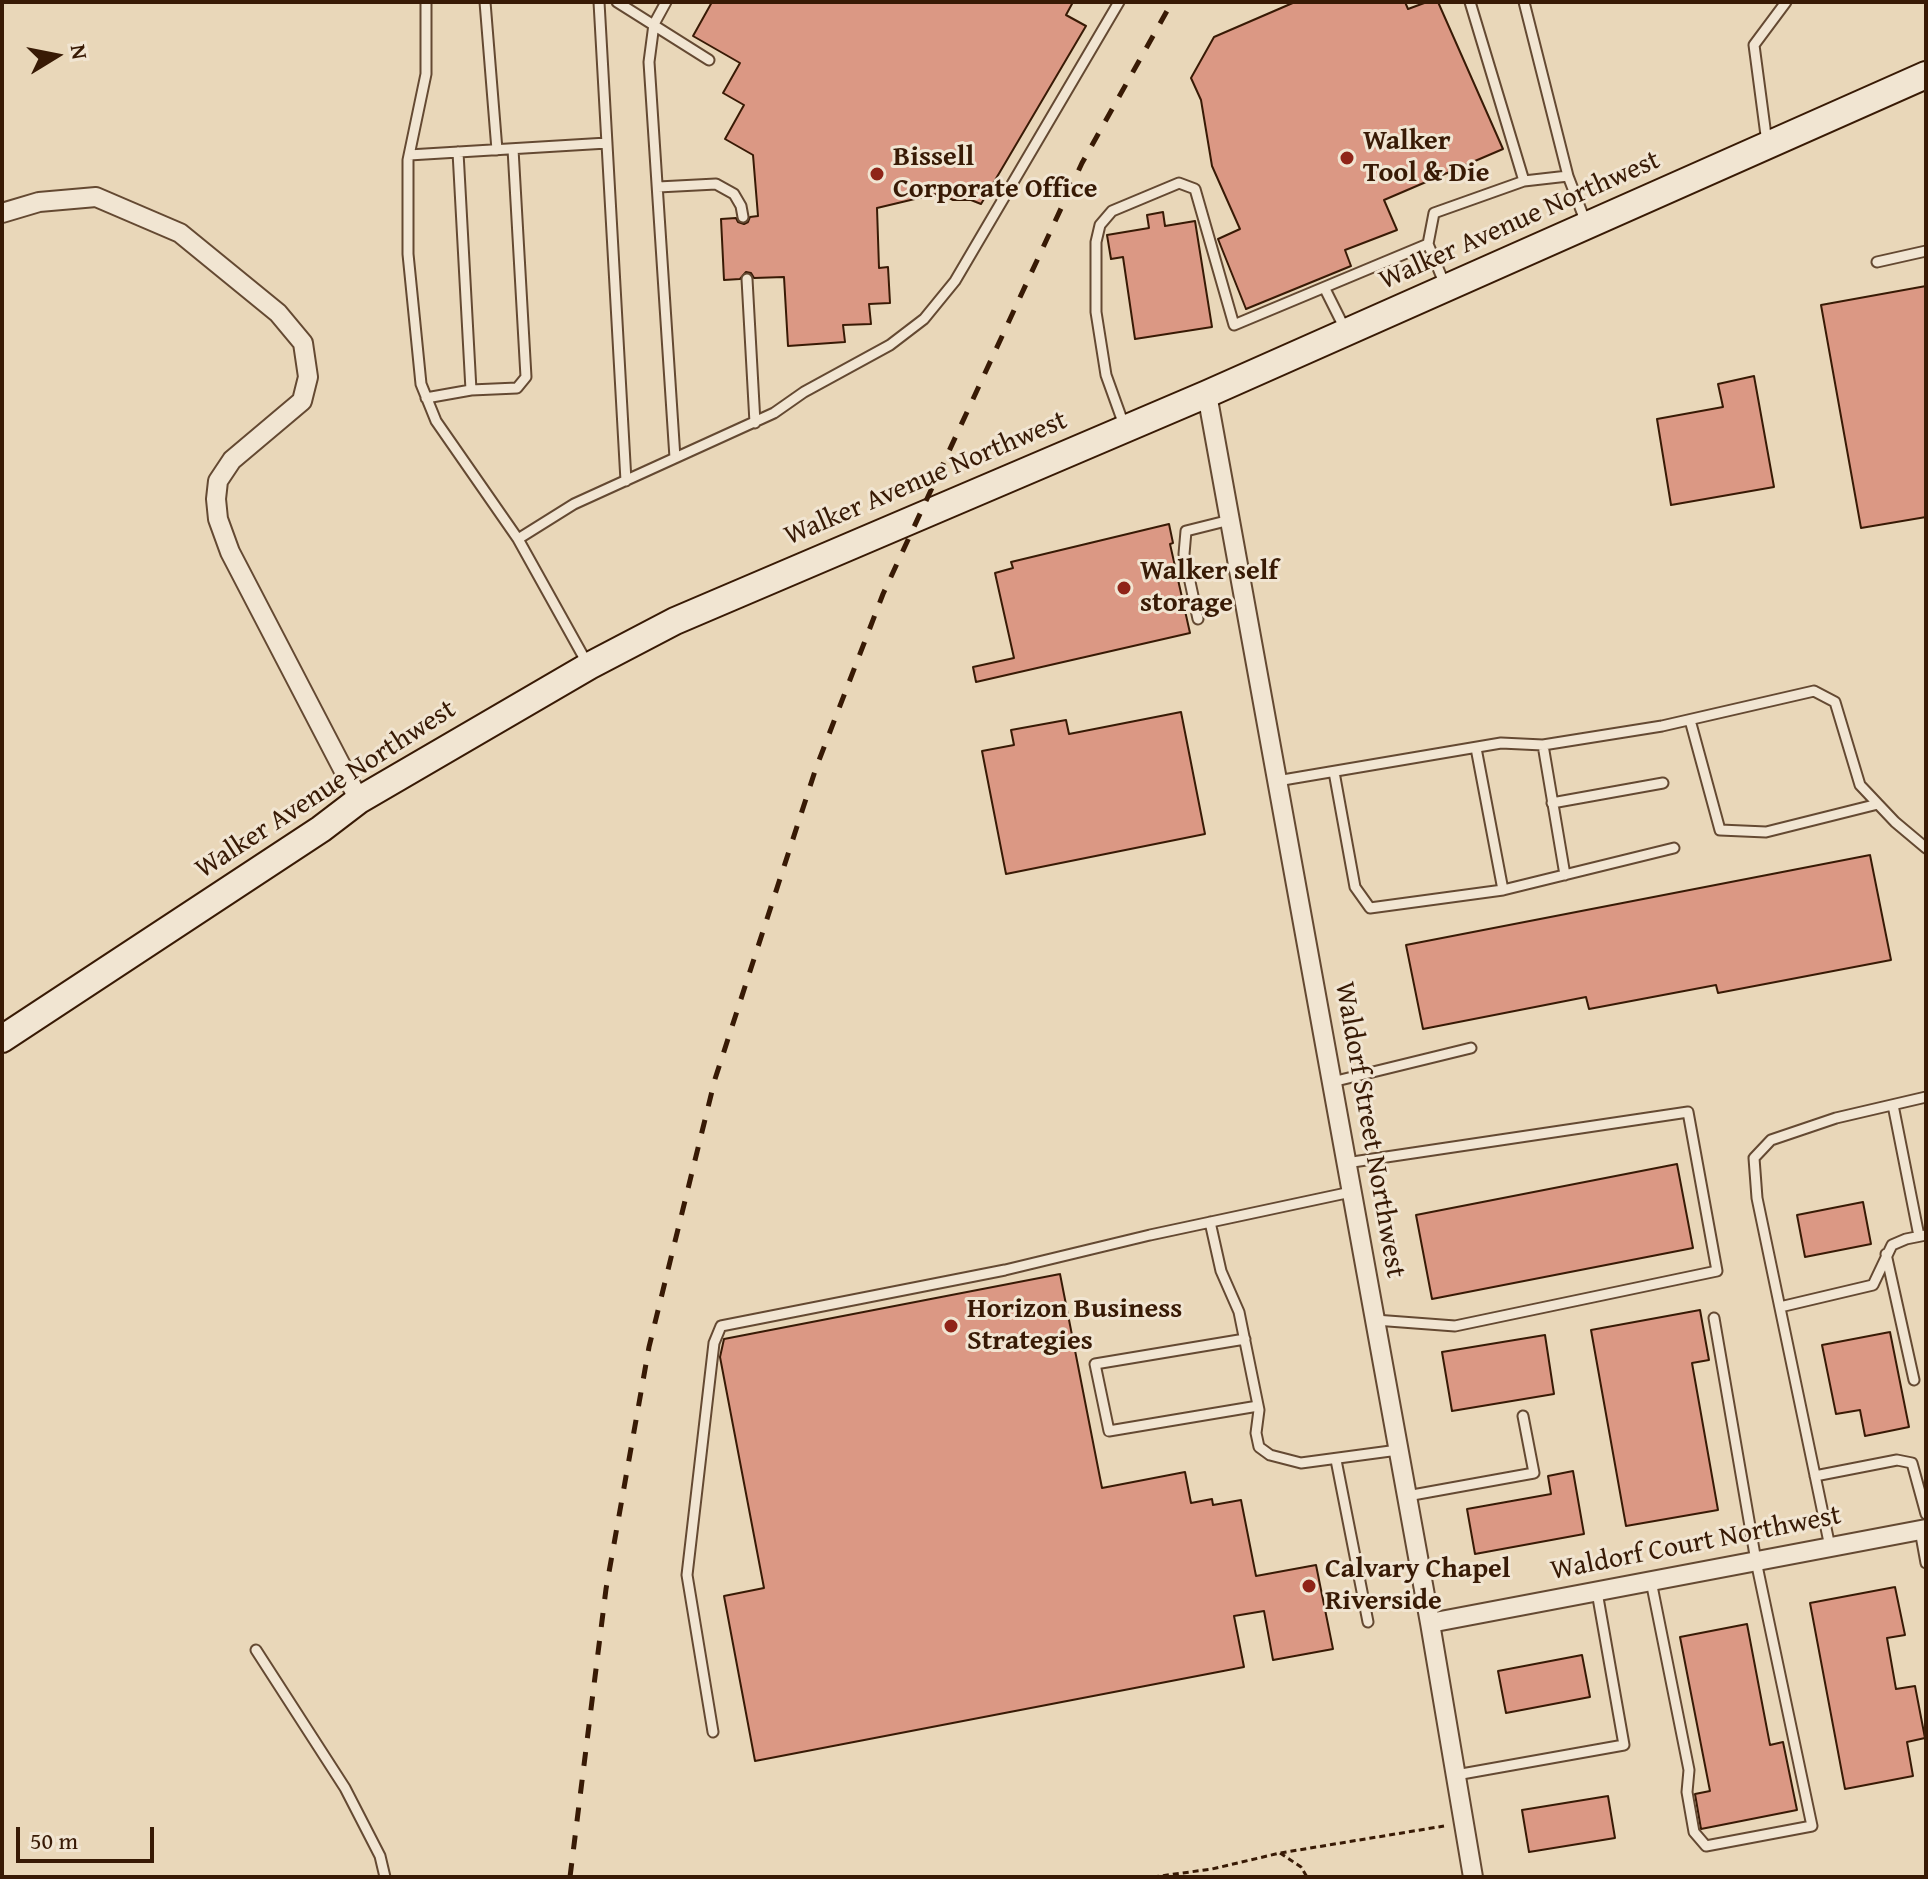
<!DOCTYPE html>
<style>
body{margin:0}
#map{position:relative;width:1928px;height:1879px;overflow:hidden;background:#e9d7b9;font-family:"Gentium Book Plus",serif}
canvas{display:block}
.frame{position:absolute;inset:0;border:4px solid #381a05;pointer-events:none}
.north{position:absolute;left:16px;top:16px;width:80px;height:80px;-webkit-text-stroke:6px #f1e5d2;paint-order:stroke;rotate:80deg;font-size:22px;font-weight:700;line-height:32px;text-align:center;color:#381a05}
.north::after{content:'';display:block;margin:auto;width:28px;height:36px;background:#381a05;clip-path:polygon(50% 0,100% 100%,50% 72%,0 100%)}
.scale{position:absolute;left:16px;top:1827px;width:138px;height:36px;box-sizing:border-box;border:4px solid #381a05;border-top:0;padding-left:10px;font-size:24px;line-height:28px;white-space:nowrap;color:#381a05;-webkit-text-stroke:6px #f1e5d2;paint-order:stroke}
</style>
<div id="map">
<canvas width="1928" height="1879"></canvas>
<div class="frame"></div>
<div class="north">N</div>
<div class="scale">50 m</div>
</div>
<script>
const ctx = document.querySelector('canvas').getContext('2d');
ctx.lineJoin = 'round';
function paint(path, color) { ctx.fillStyle = color; ctx.fill(path, 'evenodd'); }
const shape = rows => new Path2D(rows.map(r => 'M' + r).join(''));
function stroke(path, color, width, dash) { ctx.strokeStyle = color; ctx.lineWidth = width; ctx.lineCap = dash ? 'butt' : 'round'; ctx.setLineDash(dash || []); ctx.stroke(path); }
function label(font, color, halo, rows, align = 'center') {
  ctx.font = font + ' "Gentium Book Plus",serif'; ctx.lineWidth = 6; ctx.setLineDash([]); ctx.textBaseline = 'middle'; ctx.strokeStyle = halo; ctx.fillStyle = color; for (const [text, x, y, turn = 0] of rows) {
    ctx.save(); ctx.translate(x, y); ctx.rotate((+turn || 0) * Math.PI / 180); ctx.textAlign = isNaN(turn) ? turn : align; if (halo) ctx.strokeText(text, 0, 0); ctx.fillText(text, 0, 0); ctx.restore();
  }
}
const building = shape([
 [712,2,1073,2,1066,15,1086,26,981,204,971,200,953,200,940,193,877,208,879,268,888,267,890,303,869,304,871,324,843,325,845,342,788,346,784,277,754,278,751,273,746,272,740,279,724,280,721,219,736,218,738,222,744,224,748,222,750,217,758,216,753,155,725,139,744,105,723,93,740,63,693,36,712,2],
 [1295,2,1405,2,1408,9,1427,2,1438,2,1503,149,1384,200,1397,230,1345,250,1351,266,1246,309,1218,239,1240,229,1212,166,1201,100,1191,78,1214,37,1295,2],
 [1163,212,1165,226,1195,221,1212,327,1135,339,1123,257,1111,259,1107,235,1149,228,1147,215,1163,212],
 [1926,286,1926,517,1861,528,1821,305,1926,286],
 [1754,376,1774,487,1671,505,1657,419,1723,407,1718,384,1754,376],
 [1169,524,1173,543,1170,544,1190,633,976,682,973,667,1014,658,995,573,1013,568,1011,562,1169,524],
 [1181,712,1205,834,1006,874,982,751,1014,745,1011,730,1066,720,1069,734,1181,712],
 [1870,855,1891,960,1718,993,1716,985,1589,1009,1586,997,1423,1029,1406,945,1870,855],
 [1677,1164,1693,1248,1432,1299,1416,1215,1677,1164],
 [1863,1202,1871,1244,1805,1257,1797,1215,1863,1202],
 [1060,1274,1102,1488,1185,1472,1191,1503,1212,1499,1213,1505,1241,1500,1256,1576,1316,1565,1333,1649,1273,1660,1264,1611,1234,1616,1244,1667,755,1761,724,1596,764,1588,720,1357,724,1339,1060,1274],
 [1700,1310,1709,1360,1692,1363,1718,1510,1626,1526,1591,1330,1700,1310],
 [1890,1332,1909,1427,1865,1436,1860,1410,1836,1414,1822,1345,1890,1332],
 [1545,1335,1554,1394,1452,1411,1442,1352,1545,1335],
 [1573,1471,1584,1534,1475,1554,1467,1509,1551,1494,1548,1476,1573,1471],
 [1895,1587,1905,1635,1887,1638,1896,1689,1915,1686,1925,1738,1907,1742,1913,1776,1845,1789,1810,1603,1895,1587],
 [1747,1624,1770,1745,1783,1742,1797,1810,1701,1829,1695,1794,1710,1791,1680,1637,1747,1624],
 [1582,1655,1590,1697,1506,1713,1498,1671,1582,1655],
 [1608,1796,1615,1838,1529,1852,1522,1810,1608,1796]
]);
paint(building, '#db9884');
stroke(building, '#381a05', 2);
const service = shape([
 [426,2,426,74,408,160,408,254,421,384,436,421,518,539,587,663],
 [485,2,497,150],
 [599,2,626,481],
 [617,2,709,60],
 [666,2,654,24,649,62,675,458],
 [1470,2,1524,181,1568,176],
 [1524,2,1568,176,1586,223],
 [1767,143,1754,45,1786,2],
 [458,152,471,390],
 [409,155,607,143],
 [658,187,716,184,734,194,741,206,743,217],
 [1428,244,1445,285],
 [1877,262,1926,251],
 [747,279,755,423],
 [1325,289,1345,329],
 [426,398,471,390,517,388,526,377,513,149],
 [1124,425,1106,375,1096,312,1096,242,1100,225,1112,211,1179,183,1195,189,1234,325,1428,244,1434,213,1524,181],
 [518,539,574,504,774,413,804,392,890,345,924,319,955,281,1119,2],
 [1198,619,1184,554,1186,531,1230,520],
 [1690,720,1720,830,1766,832,1878,804],
 [1543,745,1565,875],
 [1334,772,1355,887,1370,908,1503,890,1476,748],
 [1277,781,1501,743,1543,745,1662,726,1814,691,1835,702,1860,785,1895,822,1926,848],
 [1552,803,1663,783],
 [1503,890,1674,848],
 [1332,1082,1471,1048],
 [1893,1105,1919,1236],
 [1346,1163,1688,1112,1717,1271,1455,1326,1375,1320],
 [1210,1222,1221,1271,1239,1312,1259,1410,1256,1433,1259,1447,1270,1455,1301,1463,1398,1450],
 [1886,1254,1914,1380],
 [1780,1307,1873,1285,1892,1245,1906,1239,1926,1235],
 [1245,1339,1095,1364,1109,1431,1258,1406],
 [1336,1460,1368,1622],
 [1815,1476,1897,1460,1912,1463,1926,1514],
 [1407,1496,1534,1473,1523,1416],
 [1920,1530,1926,1563],
 [1830,1547,1757,1198,1754,1158,1771,1140,1836,1118,1926,1097],
 [1651,1581,1689,1770,1687,1792,1694,1832,1706,1846,1812,1826,1756,1561,1714,1318],
 [256,1650,345,1788,380,1856,385,1877],
 [713,1732,687,1575,714,1343,721,1326,1005,1270,1150,1235,1351,1192],
 [1456,1775,1624,1745,1597,1592]
]);
const minor = shape([
 [2,213,39,202,96,197,180,233,278,313,303,343,308,377,302,401,232,460,218,481,216,499,218,519,230,552,359,800],
 [1207,394,1430,1623,1473,1877],
 [1430,1623,1926,1529]
]);
const secondary = shape([
 [2,1039,321,829,359,800,589,666,675,621,1207,394,1926,75]
]);
stroke(service, '#644932', 13);
stroke(minor, '#644932', 22);
stroke(secondary, '#381a05', 30);
stroke(shape([
 [1280,1853,1301,1867,1307,1877],
 [1153,1877,1212,1869,1280,1853,1444,1826]
]), '#381a05', 3, [6, 4]);
stroke(service, '#f1e5d2', 9);
stroke(minor, '#f1e5d2', 18);
stroke(secondary, '#f1e5d2', 26);
stroke(shape([
 [570,1877,606,1589,649,1347,715,1079,816,768,883,594,1082,163,1172,2]
]), '#381a05', 5, [14, 14]);
for (const [x, y, r, color] of [
 [1347,158,8,"#8f2418"],
 [877,174,8,"#8f2418"],
 [1124,588,8,"#8f2418"],
 [951,1326,8,"#8f2418"],
 [1309,1586,8,"#8f2418"]
]) { const dot = new Path2D(); dot.arc(x, y, r, 0, 2 * Math.PI); ctx.fillStyle = color; ctx.fill(dot); stroke(dot, '#f1e5d2', 3); }
label('bold 28px', '#381a05', '#f1e5d2', [
 ["Walker",1363,142],
 ["Tool & Die",1363,174],
 ["Bissell",893,158],
 ["Corporate Office",893,190],
 ["Walker self",1140,572],
 ["storage",1140,604],
 ["Horizon Business",967,1310],
 ["Strategies",967,1342],
 ["Calvary Chapel",1325,1570],
 ["Riverside",1325,1602]
], 'left');
label('28px', '#381a05', '#f1e5d2', [
 ["Walker Avenue Northwest",1520,221,-24],
 ["Walker Avenue Northwest",926,479,-23],
 ["Walker Avenue Northwest",326,790,-33],
 ["Waldorf Street Northwest",1369,1130,80],
 ["Waldorf Court Northwest",1696,1544,-11]
]);
</script>
